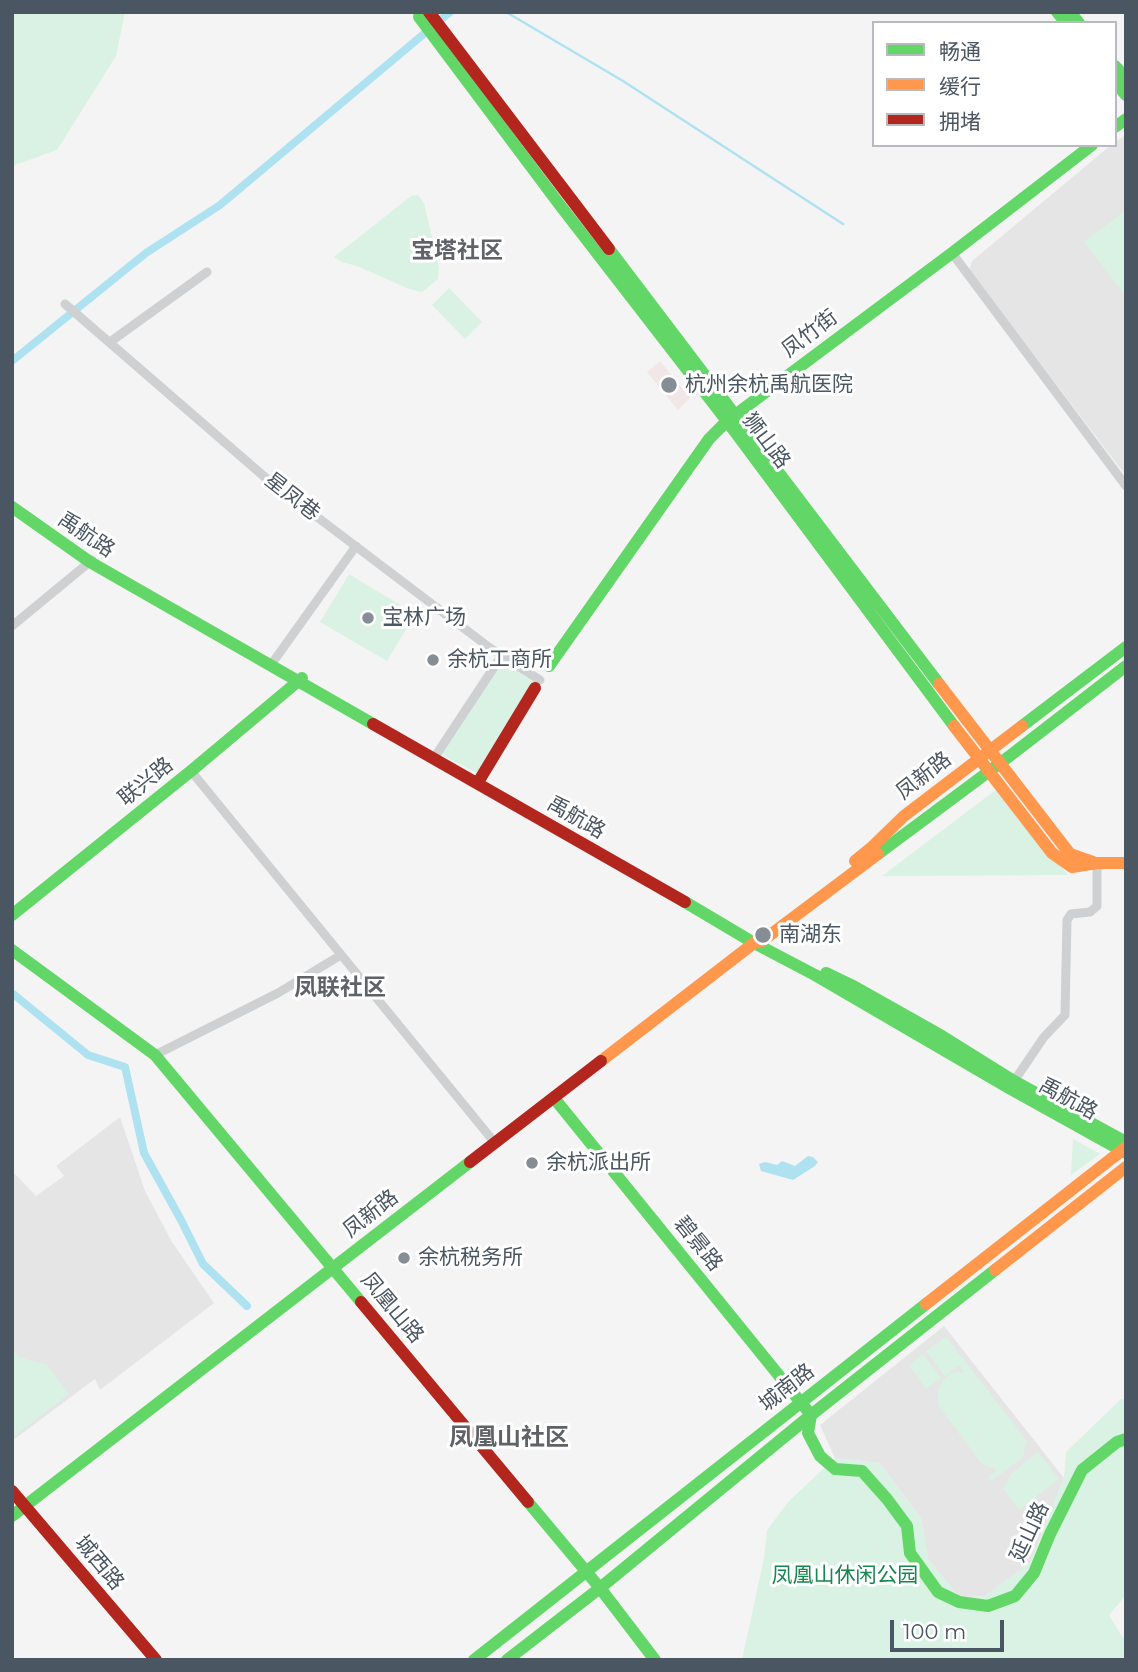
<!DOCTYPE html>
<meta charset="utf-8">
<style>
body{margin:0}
#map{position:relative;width:1138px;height:1672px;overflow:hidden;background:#f4f4f4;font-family:Montserrat,"Noto Sans SC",sans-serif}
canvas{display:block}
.frame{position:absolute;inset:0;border:14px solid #4a5661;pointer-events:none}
.legend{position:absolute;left:872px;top:21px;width:245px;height:126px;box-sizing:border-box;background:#fff;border:2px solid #b7bbc0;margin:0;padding:9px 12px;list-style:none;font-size:21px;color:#4a5661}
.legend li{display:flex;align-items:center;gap:14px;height:35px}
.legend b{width:35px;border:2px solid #b7bbc0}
.scale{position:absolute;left:890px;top:1620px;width:114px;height:32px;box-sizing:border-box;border:4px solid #4a5661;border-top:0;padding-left:9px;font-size:21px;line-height:24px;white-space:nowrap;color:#4a5661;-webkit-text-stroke:5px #fff;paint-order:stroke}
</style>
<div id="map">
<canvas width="1138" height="1672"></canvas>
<div class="frame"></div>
<ul class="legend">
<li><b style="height:9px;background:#63d668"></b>畅通</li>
<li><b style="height:9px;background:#ff974d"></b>缓行</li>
<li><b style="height:9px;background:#b3261e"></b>拥堵</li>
</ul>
<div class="scale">100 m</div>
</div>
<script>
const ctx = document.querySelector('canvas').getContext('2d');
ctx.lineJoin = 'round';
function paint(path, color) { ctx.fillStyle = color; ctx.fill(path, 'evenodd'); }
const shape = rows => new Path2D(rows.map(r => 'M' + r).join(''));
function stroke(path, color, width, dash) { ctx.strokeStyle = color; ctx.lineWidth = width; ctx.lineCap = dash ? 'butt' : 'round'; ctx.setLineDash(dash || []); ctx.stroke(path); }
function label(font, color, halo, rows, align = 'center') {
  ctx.font = font + ' Montserrat,"Noto Sans SC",sans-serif'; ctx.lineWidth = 6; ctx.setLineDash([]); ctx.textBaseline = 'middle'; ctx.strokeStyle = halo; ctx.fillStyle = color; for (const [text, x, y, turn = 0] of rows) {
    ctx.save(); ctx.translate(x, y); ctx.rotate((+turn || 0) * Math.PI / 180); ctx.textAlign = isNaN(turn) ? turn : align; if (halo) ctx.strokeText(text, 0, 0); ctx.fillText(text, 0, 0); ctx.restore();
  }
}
paint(shape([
 [1126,135,1126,476,969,270,972,261,1111,145,1115,145,1115,142],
 [120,1117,145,1191,172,1242,214,1303,100,1390,95,1379,12,1441,12,1171,36,1196,64,1176,56,1166],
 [944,1326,1064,1478,1030,1563,985,1596,960,1598,928,1559,921,1518,879,1463,835,1458,820,1425]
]), '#e6e5e6');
paint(shape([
 [660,361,690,398,678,410,647,372]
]), '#f1e7e6');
paint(shape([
 [12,12,125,12,116,56,57,150,12,166],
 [418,195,424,203,439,267,438,279,422,292,409,289,357,266,342,262,334,257,411,196],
 [1126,210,1126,296,1084,242],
 [449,288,482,322,465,339,432,305],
 [349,574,415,614,387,661,320,622],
 [503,661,538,678,479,774,440,754],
 [1002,789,1068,875,882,876,993,792],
 [1073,1139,1100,1154,1071,1175],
 [946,1337,1028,1442,1025,1444,1025,1448,1023,1457,991,1481,988,1477,996,1471,995,1469,986,1466,981,1463,938,1405,938,1391,943,1380,951,1373,964,1372,959,1365,945,1376,926,1351],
 [12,1348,19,1357,47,1365,69,1394,12,1438],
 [923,1354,941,1378,926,1389,909,1365],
 [1121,1399,1126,1400,1126,1595,1109,1615,1121,1635,1126,1639,1126,1660,742,1660,764,1558,767,1530,789,1501,835,1458,879,1463,921,1518,928,1559,960,1598,985,1596,1030,1562,1064,1478,1066,1452],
 [1038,1452,1059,1479,1019,1510,1003,1489,1012,1473]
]), '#d9f2e3');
paint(shape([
 [808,1156,813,1157,818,1162,815,1166,793,1180,761,1171,759,1164,765,1162,777,1165,782,1161,795,1166]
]), '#aee2f0');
stroke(shape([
 [506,12,623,81,843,224]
]), '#aee2f0', 2.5);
stroke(shape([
 [12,361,146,253,220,205,450,12],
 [12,993,88,1055,125,1067,144,1153,181,1220,203,1264,247,1306]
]), '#aee2f0', 8);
stroke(shape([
 [952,253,1126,486],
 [65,304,267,479,490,648,540,680],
 [110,342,207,272],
 [12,626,92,560],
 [273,662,356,546],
 [436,755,502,655],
 [191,771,495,1143],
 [155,1055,278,993,341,955],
 [1012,1084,1044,1037,1065,1015,1067,920,1071,914,1090,912,1097,906,1097,863]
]), '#ced0d2', 9);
stroke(shape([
 [420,12,419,17,559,204,727,421,954,726],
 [1057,12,1066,23],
 [1070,12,1079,23],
 [1115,66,1126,78],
 [1115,82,1126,95],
 [1115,127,1126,119],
 [609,249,939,684],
 [12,507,90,562,373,724],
 [549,666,709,439,727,421,952,253,1092,145],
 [1022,726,1126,647],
 [878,854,1011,755,1126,666],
 [685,902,754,943,815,975,1009,1088,1126,1153],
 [12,915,191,771,302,678],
 [12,950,155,1055,361,1302],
 [826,973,855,987,942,1036,1014,1081,1126,1142],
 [554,1098,811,1415,808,1433,820,1456,835,1469,862,1471,887,1499,907,1526,910,1553,938,1592,959,1602,988,1606,1015,1596,1034,1573,1050,1534,1082,1470,1117,1442,1126,1439],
 [528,1502,600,1588,655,1660],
 [12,1516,470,1162],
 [474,1660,926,1304],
 [507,1660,600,1588,811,1415,995,1270]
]), '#63d668', 12);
stroke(shape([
 [939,684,1070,854,1093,862],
 [954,726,1052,853,1072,867,1097,863,1126,863],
 [855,861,871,848,904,816,1022,726],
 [601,1061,754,943,762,941,878,854],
 [995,1270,1126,1167],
 [926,1304,1125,1148]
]), '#ff974d', 12);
stroke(shape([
 [429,12,609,249],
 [373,724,685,902],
 [480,779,535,688],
 [470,1162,601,1061],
 [361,1302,528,1502],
 [12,1491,156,1660]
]), '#b3261e', 12);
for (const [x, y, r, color] of [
 [669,385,9,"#868d94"],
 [368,618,7,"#868d94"],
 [433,660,7,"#868d94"],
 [763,935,9,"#868d94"],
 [532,1163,7,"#868d94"],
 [404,1258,7,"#868d94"]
]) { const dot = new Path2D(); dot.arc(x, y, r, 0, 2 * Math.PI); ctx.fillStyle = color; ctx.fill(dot); stroke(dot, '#fff', 2.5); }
label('21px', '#4a5661', '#fff', [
 ["凤竹街",810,334,-37],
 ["狮山路",766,441,53],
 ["星凤巷",292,497,38],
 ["禹航路",86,535,34],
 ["凤新路",924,776,-38],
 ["联兴路",146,782,-39],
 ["禹航路",576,818,30],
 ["禹航路",1068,1099,29],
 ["凤新路",371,1214,-38],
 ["碧景路",698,1244,51],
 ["凤凰山路",392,1308,50],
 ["城南路",787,1388,-38],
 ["延山路",1030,1532,-65],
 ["城西路",99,1563,50]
]);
label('21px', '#4a5661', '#fff', [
 ["杭州余杭禹航医院",685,385],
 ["宝林广场",382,618],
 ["余杭工商所",447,660],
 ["南湖东",779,935],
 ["余杭派出所",546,1163],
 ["余杭税务所",418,1258]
], 'left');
label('21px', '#17864f', '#fff', [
 ["凤凰山休闲公园",845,1576]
]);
label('bold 23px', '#5f6368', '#fff', [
 ["宝塔社区",457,251],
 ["凤联社区",340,988]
]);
label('bold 24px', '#5f6368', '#fff', [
 ["凤凰山社区",509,1438]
]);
</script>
